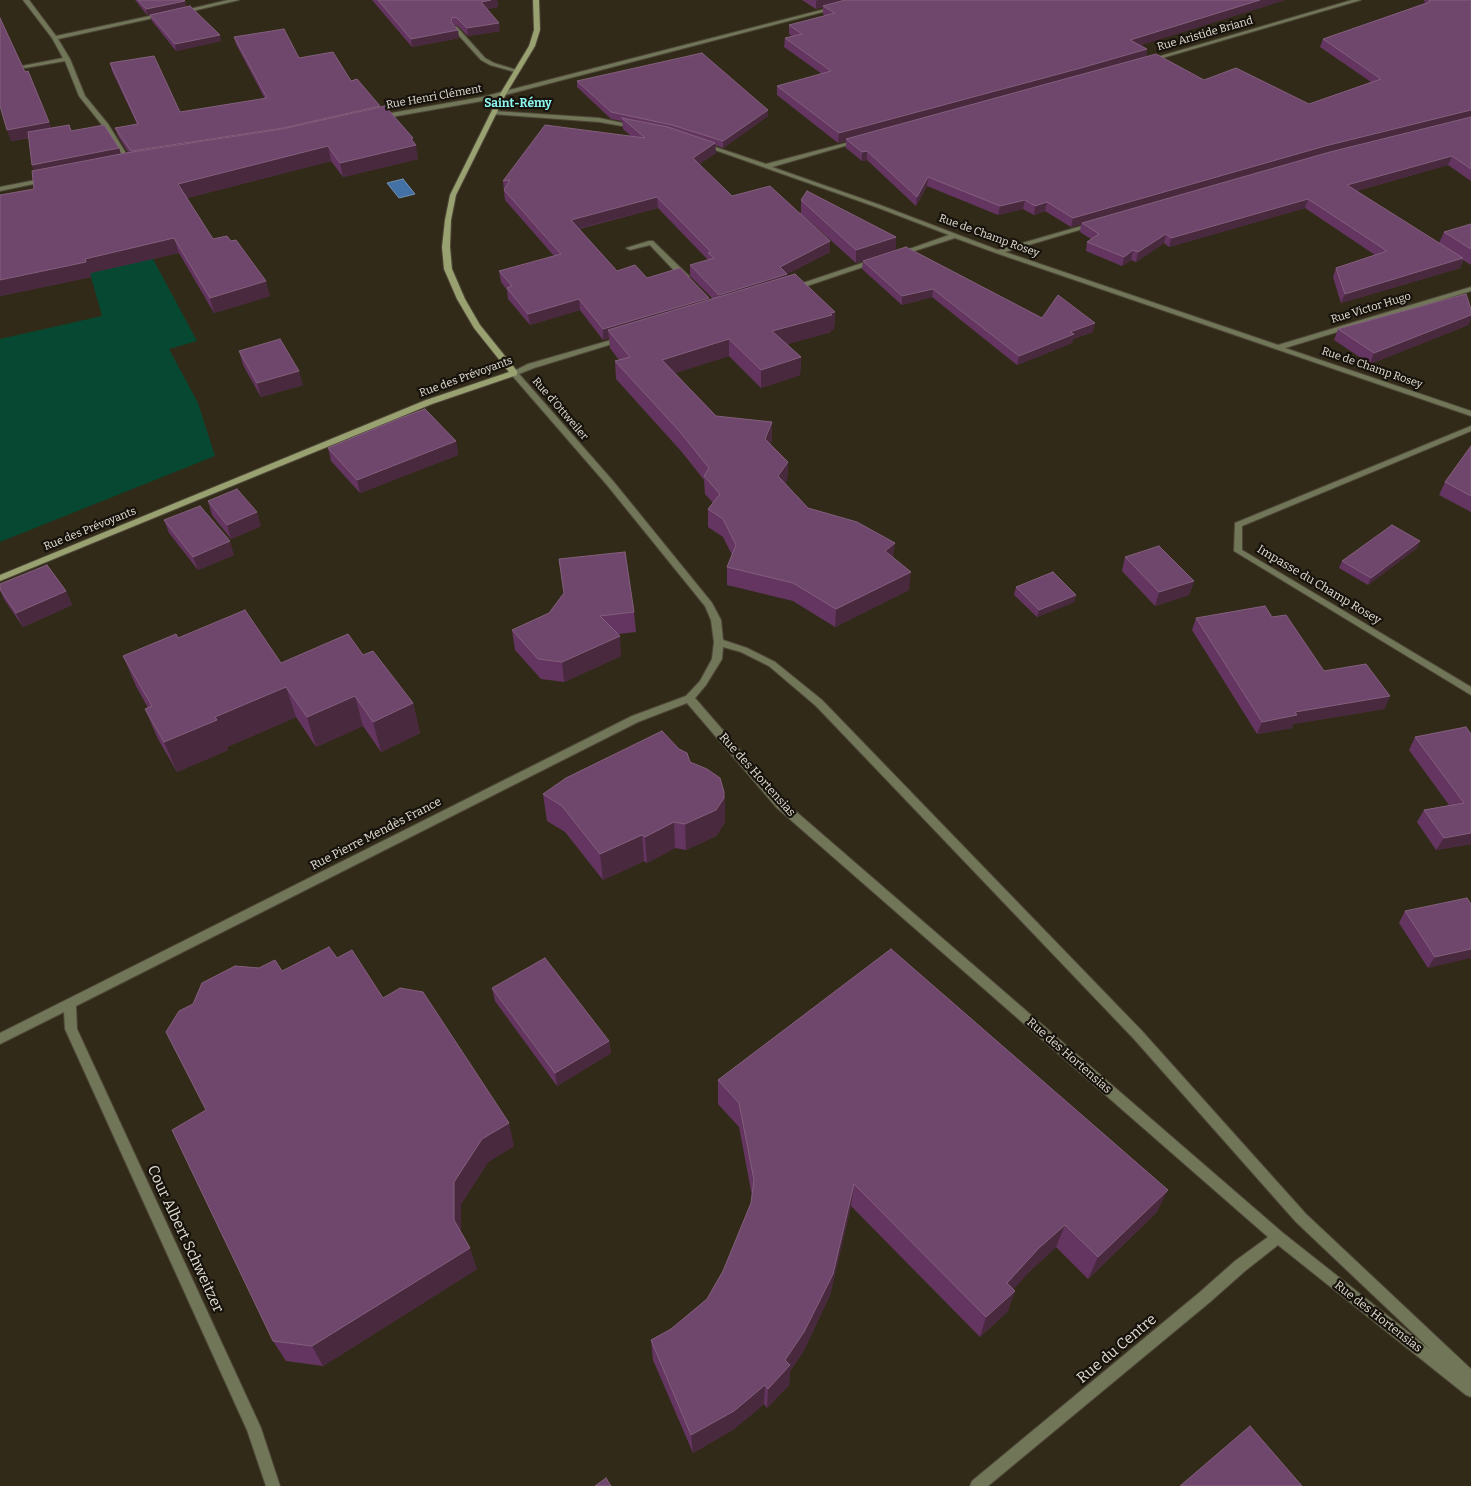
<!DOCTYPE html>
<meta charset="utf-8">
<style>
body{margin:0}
canvas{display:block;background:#322a19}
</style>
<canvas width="1471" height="1486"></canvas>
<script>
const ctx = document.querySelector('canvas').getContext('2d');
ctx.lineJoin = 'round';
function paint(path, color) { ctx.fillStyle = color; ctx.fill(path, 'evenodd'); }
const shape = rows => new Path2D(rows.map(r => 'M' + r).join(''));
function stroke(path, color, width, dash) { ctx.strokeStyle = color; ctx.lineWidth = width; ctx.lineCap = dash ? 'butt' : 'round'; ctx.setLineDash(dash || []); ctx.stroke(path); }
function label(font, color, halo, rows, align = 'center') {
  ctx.font = font + ' Bitter,serif'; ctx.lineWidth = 4.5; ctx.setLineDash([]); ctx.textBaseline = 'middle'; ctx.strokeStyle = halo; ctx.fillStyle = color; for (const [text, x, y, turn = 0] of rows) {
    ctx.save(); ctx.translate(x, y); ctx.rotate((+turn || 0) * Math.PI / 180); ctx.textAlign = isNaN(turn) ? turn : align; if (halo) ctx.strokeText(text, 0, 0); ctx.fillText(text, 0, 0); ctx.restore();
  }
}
paint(shape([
 [153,259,197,341,169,349,198,403,215,456,0,542,0,339,102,316,90,273]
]), '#064831');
const water = shape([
 [403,179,415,194,399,198,387,183,403,179]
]);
paint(water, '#4370a5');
stroke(water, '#7391b3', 1);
const street = shape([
 [23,0,29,0,56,36,164,13,167,15,58,39,70,59,85,96,108,124,132,163,131,164,127,164,102,125,79,96,65,61,25,68,22,66,63,58,52,38,23,0],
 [228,0,239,0,180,14,177,12,228,0],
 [1352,0,1361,0,1152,61,1147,60,1352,0],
 [833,7,838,8,482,101,380,119,377,117,380,115,482,97,833,7],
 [453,27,457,27,485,58,494,63,520,71,515,72,490,65,481,60,453,29,453,27],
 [494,111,599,118,637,126,634,128,599,122,492,114,492,112,494,111],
 [857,140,862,141,772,167,880,205,998,250,1092,223,1096,223,1096,225,1005,252,1278,345,1471,287,1471,291,1285,348,1471,411,1471,416,996,253,955,238,902,255,898,255,898,253,949,235,876,207,701,145,706,144,766,164,857,140],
 [46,178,49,180,48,181,0,191,0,187,46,178],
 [649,241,653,241,689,276,689,280,683,280,650,245,630,250,626,248,649,241],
 [871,260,878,262,795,290,788,288,871,260],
 [618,338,621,338,625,340,534,368,519,374,613,481,712,603,721,620,723,640,747,648,775,662,822,700,1142,1031,1306,1214,1471,1369,1471,1397,1466,1395,1278,1245,1245,1271,1210,1302,988,1486,970,1486,972,1481,1200,1292,1235,1261,1268,1237,777,808,687,703,638,722,76,1006,77,1029,261,1428,280,1486,266,1486,247,1430,65,1029,64,1012,0,1044,0,1033,632,716,686,696,700,681,712,659,714,642,711,620,705,606,607,485,510,373,528,364,618,338],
 [723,647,741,652,769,666,816,706,1134,1039,1296,1222,1431,1350,1283,1233,785,802,695,698,706,685,722,659,723,647],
 [1471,426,1471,431,1242,526,1242,550,1471,687,1471,695,1234,551,1235,523,1471,426]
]);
const secondary = shape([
 [533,0,539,0,540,30,535,46,506,94,456,195,451,220,450,247,452,269,465,299,480,325,517,371,517,375,432,404,0,581,0,575,426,400,509,372,474,328,457,299,444,269,442,247,445,220,450,195,500,94,529,46,534,30,533,0]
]);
stroke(street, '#4e4737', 2);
stroke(secondary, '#4e4737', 2);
paint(street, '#717659');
paint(secondary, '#99a171');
paint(shape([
 [135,0,184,0,186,7,147,15],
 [372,0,497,0,498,7,487,9,500,31,468,36,458,26,453,25,459,38,412,47],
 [802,0,1285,0,1140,45,1147,49,1146,57,1204,80,1309,104,1371,82,1320,47,1323,39,1425,3,1424,0,1471,0,1471,181,1448,165,1356,191,1439,243,1444,232,1471,224,1471,265,1463,260,1460,268,1341,303,1333,277,1336,268,1375,255,1305,208,1169,247,1164,243,1136,262,1131,260,1122,266,1086,251,1087,242,1091,239,1080,232,1081,224,1071,227,1045,211,1034,215,1023,209,998,215,927,186,916,206,867,160,862,161,846,148,846,141,838,143,777,95,777,86,822,74,784,47,785,38,792,36,789,34,789,25,825,16,823,14,823,7,816,9],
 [150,15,221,41,176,51,152,21],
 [234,37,299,58,351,81,380,107,414,143,418,159,343,177,331,161,187,198,213,239,270,296,214,313,179,253,90,273,91,277,0,296,0,195,34,189,34,171,29,138,11,141,25,72,49,122,51,128,69,125,72,131,119,148,121,154,128,152,118,136,115,128,137,124,112,71,110,63,180,112,265,99,236,44],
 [577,81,768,110,768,116,723,148,715,145,716,153,699,164,732,196,801,213,801,200,896,237,895,251,856,263,807,219,830,241,830,252,787,274,787,276,835,312,834,329,831,330,831,332,787,344,801,357,800,375,761,388,729,356,675,373,716,416,772,440,770,445,788,462,787,480,785,483,808,508,894,558,909,590,835,627,793,601,727,585,727,567,732,555,723,537,708,527,708,509,713,503,705,494,704,480,681,451,616,379,615,361,619,360,610,348,609,338,603,340,580,310,530,325,508,299,507,290,501,282,499,271,554,256,505,200,503,181,632,137,623,129,622,121,611,119,577,87],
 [658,208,708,260,690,265,690,276,713,299,709,300,647,278,617,271,579,229],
 [863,261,1042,318,1093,332,1073,339,1072,343,1017,365,932,297,902,305,862,269],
 [1471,309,1471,318,1468,325,1370,364,1334,340,1338,329],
 [239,351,303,385,261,397,243,365],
 [456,441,458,455,360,493,331,461,328,448],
 [1471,446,1471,512,1439,495,1445,482],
 [208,501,261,526,231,539,212,515],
 [164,520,234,555,198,570,169,533],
 [1417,548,1368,585,1339,568,1342,561],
 [1125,557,1194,581,1189,595,1155,606,1122,571],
 [559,559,634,612,636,632,618,634,621,656,564,682,541,679,515,650,512,630,549,613,564,594],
 [0,584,66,591,72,605,23,627,4,599,0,590],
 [1016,587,1076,595,1074,602,1037,617,1014,595],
 [1272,617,1324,671,1390,696,1384,709,1293,724,1292,728,1257,734,1192,630,1196,618],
 [178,638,281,663,363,655,413,703,420,733,381,752,363,726,316,747,296,717,227,747,228,750,177,772,158,739,145,709,148,708,136,686,123,656],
 [1466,727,1471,844,1436,850,1417,822,1424,810,1449,805,1409,750,1415,737],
 [690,762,724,792,725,818,724,824,716,836,686,850,675,848,647,863,644,861,603,880,565,832,547,821,543,794],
 [1471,904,1428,968,1399,923,1405,911],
 [282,971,383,998,514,1146,488,1162,461,1204,461,1232,477,1269,323,1366,286,1361,273,1341,206,1110],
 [492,988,609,1041,611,1053,557,1086,495,1001],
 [718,1080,1157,1212,1088,1279,1056,1247,1031,1270,1013,1289,1008,1311,980,1337,851,1206,830,1295,803,1352,790,1371,789,1385,767,1408,764,1404,734,1429,693,1453,653,1360,651,1340,671,1329,707,1299,723,1271,751,1203,752,1196,739,1127,718,1104]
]), '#633560');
paint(shape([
 [491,0,497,0,498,7,482,10,481,2],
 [819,0,852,0,823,6,823,7,816,9,816,1],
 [1260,0,1285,0,1129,49,1130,40],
 [185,1,186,7,147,15,146,9],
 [499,23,500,31,468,36,467,28],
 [458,30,459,38,412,47,411,39],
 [220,35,221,41,176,51,175,44],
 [1147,49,1146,58,846,139,846,141,838,143,839,133],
 [380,106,382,113,285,135,131,151],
 [768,110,768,116,723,148,723,141],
 [1471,110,1471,118,1082,223,1081,224,1071,227,1073,218,1325,146],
 [49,122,53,133,11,141,7,130],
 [413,138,414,145,416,145,418,159,343,177,340,163],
 [715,143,716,153,693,169,693,158],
 [328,146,331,161,183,199,178,184],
 [119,148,123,161,36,178,32,165],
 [867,151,867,160,862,161,862,152],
 [1452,156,1448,165,1344,194,1347,185],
 [928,177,927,186,916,206,917,197],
 [657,197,658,208,572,230,571,220],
 [1308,199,1305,208,1169,247,1171,238],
 [1025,200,1023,209,998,215,1000,206],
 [1047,202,1045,211,1034,215,1035,206],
 [1166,234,1164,243,1136,262,1138,252],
 [896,237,895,251,856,263,856,250],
 [174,238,179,253,90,273,91,277,0,296,0,280,85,259],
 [830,241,830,252,787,274,787,285,720,306,719,295,780,267],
 [1133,250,1131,260,1122,266,1124,257],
 [1463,258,1460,268,1341,303,1345,294],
 [266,281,270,296,214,313,210,298],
 [933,289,932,297,902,305,902,296],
 [709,298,709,309,608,330,609,338,603,340,603,329],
 [579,299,580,310,530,325,528,314],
 [835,312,834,329,831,330,831,332,772,348,772,331],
 [1471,315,1471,318,1468,325,1370,364,1374,353],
 [1095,323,1093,332,1073,339,1072,343,1017,365,1019,356,1070,332],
 [729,339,729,356,663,377,662,360],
 [801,357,800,375,761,388,761,370],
 [299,371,303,385,261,397,257,383],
 [772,422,772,440,764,457,765,439],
 [456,441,458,455,360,493,357,480],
 [788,462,787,480,778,494,778,476],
 [257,512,261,526,231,539,227,525],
 [230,541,234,555,198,570,193,557],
 [1420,541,1417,548,1368,585,1371,578],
 [895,543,893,560,885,551],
 [911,572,909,590,835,627,836,609],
 [1194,581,1189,595,1155,606,1159,592],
 [66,591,72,605,23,627,16,613],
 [1076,595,1074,602,1037,617,1039,610],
 [620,636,621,656,564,682,562,662],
 [286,687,296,717,227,747,228,750,177,772,164,742,215,717],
 [355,696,363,726,316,747,307,717],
 [1390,696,1384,709,1293,724,1292,728,1257,734,1262,722,1295,712],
 [413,703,420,733,381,752,373,722],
 [724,792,725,818,724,824,716,836,686,850,685,824],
 [674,822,675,848,647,863,645,837],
 [1471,833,1471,844,1436,850,1444,838],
 [642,835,644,861,603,880,600,854],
 [1471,949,1471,958,1428,968,1435,957],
 [609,1041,611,1053,557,1086,555,1073],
 [509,1123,514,1146,488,1162,461,1204,461,1242,454,1220,454,1182,482,1139],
 [854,1184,851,1206,830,1295,803,1352,790,1371,789,1385,767,1408,768,1389],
 [1168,1190,1157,1212,1088,1279,1098,1257],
 [1065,1225,1056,1247,1031,1270,1000,1304,1007,1283,1039,1248],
 [470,1248,477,1269,323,1366,312,1346],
 [1015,1291,1008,1311,980,1337,986,1317],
 [765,1385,764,1404,734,1429,693,1453,691,1435]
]), '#49293e');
const building = shape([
 [138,0,184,0,185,1,146,9,138,0],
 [378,0,491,0,481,2,499,23,467,28,457,18,452,17,451,22,458,30,411,39,378,0],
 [845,0,1260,0,1130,40,1147,49,1081,68,839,133,777,86,831,71,785,38,802,34,789,25,835,13,823,6,845,0],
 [1429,0,1471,0,1471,110,1325,146,1073,218,1047,202,1035,206,1025,200,1000,206,928,177,917,197,867,151,862,152,846,139,1156,54,1204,80,1236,68,1309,104,1381,79,1323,39,1430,2,1429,0],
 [190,6,220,35,175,44,150,15,190,6],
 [0,18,25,72,28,71,49,122,7,130,0,106,0,18],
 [284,29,299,58,333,52,351,81,357,79,380,106,283,128,131,151,115,128,138,124,110,63,154,56,180,112,267,98,234,37,284,29],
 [702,53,768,110,723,141,672,125,611,112,577,81,702,53],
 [385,106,413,138,411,139,416,145,340,163,328,146,178,184,213,239,227,236,231,241,236,240,266,281,210,298,174,238,85,259,86,262,0,280,0,195,34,189,32,171,126,153,282,129,385,106],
 [1471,117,1471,169,1452,156,1347,185,1463,258,1345,294,1336,268,1387,251,1308,199,1171,238,1166,234,1138,252,1133,250,1124,257,1087,242,1099,234,1082,223,1330,152,1471,117],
 [622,118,668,127,715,143,693,158,732,196,770,186,830,241,780,267,787,274,719,295,690,265,714,258,708,253,711,252,657,197,571,220,617,271,635,265,647,278,680,268,709,298,603,329,579,299,528,314,507,288,512,286,499,271,561,254,504,190,510,180,503,181,545,125,645,138,622,118],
 [69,125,71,131,104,125,119,148,32,165,28,132,69,125],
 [807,191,896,237,856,250,801,200,807,191],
 [1471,224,1471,249,1444,232,1471,224],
 [906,247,1042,318,1058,295,1095,323,1070,332,1074,334,1019,356,933,289,902,296,863,261,906,247],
 [795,274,835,312,830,313,832,315,772,331,801,357,761,370,729,339,662,360,716,416,772,422,765,439,788,462,778,476,808,508,857,522,895,543,885,551,911,572,836,609,793,583,727,567,736,545,723,519,708,509,720,494,704,476,709,468,681,433,615,361,630,357,608,330,795,274],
 [1466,294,1471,309,1471,315,1374,353,1338,329,1466,294],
 [280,339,299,371,257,383,239,351,280,339],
 [425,409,456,441,357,480,328,448,398,419,425,409],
 [1471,446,1471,496,1445,482,1471,446],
 [237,489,257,512,227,525,208,501,237,489],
 [200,506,230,541,193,557,164,520,200,506],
 [1392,525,1420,541,1371,578,1342,561,1392,525],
 [1159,546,1194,581,1159,592,1125,557,1159,546],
 [625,552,634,612,600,616,620,636,562,662,538,659,512,630,549,613,564,593,559,559,625,552],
 [47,565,66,591,16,613,0,589,0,584,47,565],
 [1053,572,1076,595,1039,610,1016,587,1053,572],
 [1265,606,1272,617,1286,615,1324,671,1366,664,1390,696,1295,712,1297,715,1262,722,1196,618,1265,606],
 [245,610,281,663,348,634,363,655,373,651,413,703,373,722,355,696,307,717,286,687,215,717,217,720,164,742,145,709,152,706,123,656,176,634,178,638,245,610],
 [1466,727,1471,734,1471,833,1444,838,1424,810,1464,803,1415,737,1466,727],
 [662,731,679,749,687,753,690,762,707,769,720,778,724,792,724,798,716,810,685,824,674,822,645,837,642,835,600,854,562,806,543,794,566,778,662,731],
 [1467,898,1471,904,1471,949,1435,957,1405,911,1467,898],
 [329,947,337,958,352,950,383,998,400,988,423,992,509,1123,482,1139,454,1182,454,1220,470,1248,312,1346,273,1341,172,1130,206,1110,166,1032,179,1011,193,1004,202,983,235,966,259,968,275,960,282,971,329,947],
 [891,949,1168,1190,1098,1257,1065,1225,1039,1248,1007,1283,1015,1291,986,1317,854,1184,833,1274,804,1332,785,1360,790,1365,768,1389,765,1385,734,1411,691,1435,651,1340,671,1329,707,1299,723,1271,751,1203,754,1180,739,1103,718,1080,891,949],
 [545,958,609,1041,555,1073,492,988,545,958],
 [1250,1426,1302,1486,1180,1486,1250,1426],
 [606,1478,611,1486,595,1486,606,1478]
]);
paint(building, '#70476c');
stroke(building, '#825f7c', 1);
label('11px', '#e3ded4', '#17130c', [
 ["Rue Aristide Briand",1205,34,-16],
 ["Rue Henri Clément",434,97,-10],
 ["Rue de Champ Rosey",989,236,20],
 ["Rue Victor Hugo",1371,308,-17],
 ["Rue de Champ Rosey",1372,368,19],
 ["Rue des Prévoyants",466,377,-20],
 ["Rue d'Ottweiler",560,409,49],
 ["Rue des Prévoyants",90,529,-22]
]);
label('bold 12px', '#8cf7ef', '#17130c', [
 ["Saint-Rémy",518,104]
]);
label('12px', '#e3ded4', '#17130c', [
 ["Impasse du Champ Rosey",1319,585,31],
 ["Rue des Hortensias",757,775,48],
 ["Rue Pierre Mendès France",376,834,-27],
 ["Rue des Hortensias",1069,1056,41],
 ["Rue des Hortensias",1378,1317,38]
]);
label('15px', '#e3ded4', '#17130c', [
 ["Cour Albert Schweitzer",185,1239,65],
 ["Rue du Centre",1117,1349,-40]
]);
</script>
